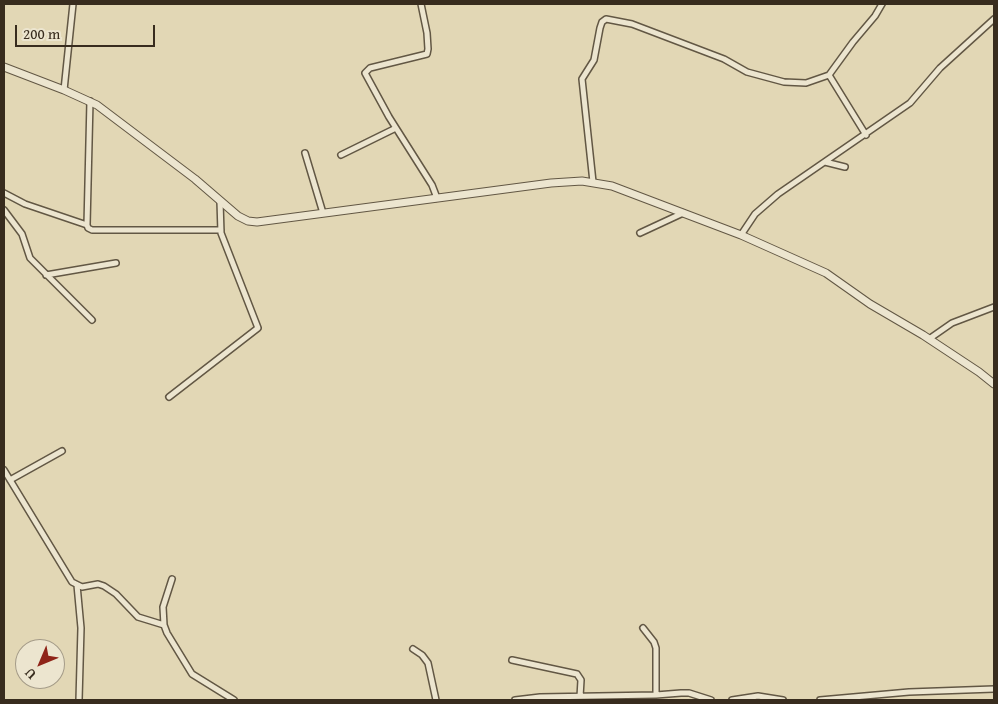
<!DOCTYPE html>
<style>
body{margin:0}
#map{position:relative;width:998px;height:704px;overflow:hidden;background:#e2d7b5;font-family:"Gentium Book Plus",serif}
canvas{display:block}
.frame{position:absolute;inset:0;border:5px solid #382c1e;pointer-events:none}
.north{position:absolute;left:15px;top:639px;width:50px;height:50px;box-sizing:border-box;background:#ece5cf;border:1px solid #a49b88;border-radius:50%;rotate:225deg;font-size:14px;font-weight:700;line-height:20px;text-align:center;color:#382c1e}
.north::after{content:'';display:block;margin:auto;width:18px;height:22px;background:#8f2418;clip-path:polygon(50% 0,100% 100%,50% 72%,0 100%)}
.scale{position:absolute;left:15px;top:25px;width:140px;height:22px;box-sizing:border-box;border:2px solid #382c1e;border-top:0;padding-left:6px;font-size:15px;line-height:18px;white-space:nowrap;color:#382c1e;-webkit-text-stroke:4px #ece5cf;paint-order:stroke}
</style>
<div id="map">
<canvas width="998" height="704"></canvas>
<div class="frame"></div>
<div class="north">U</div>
<div class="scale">200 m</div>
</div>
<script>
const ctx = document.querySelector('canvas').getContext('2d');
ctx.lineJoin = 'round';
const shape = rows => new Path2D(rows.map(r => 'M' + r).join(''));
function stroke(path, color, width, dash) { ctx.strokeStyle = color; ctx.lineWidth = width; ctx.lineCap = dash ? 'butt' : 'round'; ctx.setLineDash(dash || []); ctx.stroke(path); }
const minor = shape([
 [421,4,427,33,428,49,427,54,370,68,365,73,389,117,432,185,437,198],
 [829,75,853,42,875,16,882,4],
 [64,90,73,4],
 [90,101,87,225,88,228,92,230,221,230],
 [305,153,323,213],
 [341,155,396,128],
 [825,162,845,167],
 [593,182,582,79,594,60,600,28,602,22,606,19,632,24,724,59,747,72,784,82,806,83,829,75,866,135],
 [4,193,25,204,87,225],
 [4,210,22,234,30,258,92,320],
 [640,233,683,213],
 [741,235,755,214,778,194,910,103,940,68,994,19],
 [46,275,116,263],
 [929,339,952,323,994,307],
 [169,397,258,328,221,233,220,201],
 [4,470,72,582,82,587,98,584,104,586,116,594,138,617,164,625],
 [10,480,62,451],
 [172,579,163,607,164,625,167,633,192,674,234,700],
 [77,585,81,628,79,700],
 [643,628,654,642,656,648,656,695],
 [413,649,422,655,428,663,436,700],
 [512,660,577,674,581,680,580,697],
 [515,700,540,697,656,695,681,693,689,693,711,700],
 [732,700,758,696,783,700],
 [820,700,909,692,994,689]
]);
const tertiary = shape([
 [4,67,64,90,97,105,195,179,238,216,248,221,257,222,551,183,582,181,612,186,741,235,826,273,870,304,923,335,979,372,994,384]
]);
stroke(minor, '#625744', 8);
stroke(tertiary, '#625744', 9);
stroke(minor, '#ece5cf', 5);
stroke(tertiary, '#ece5cf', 7);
</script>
